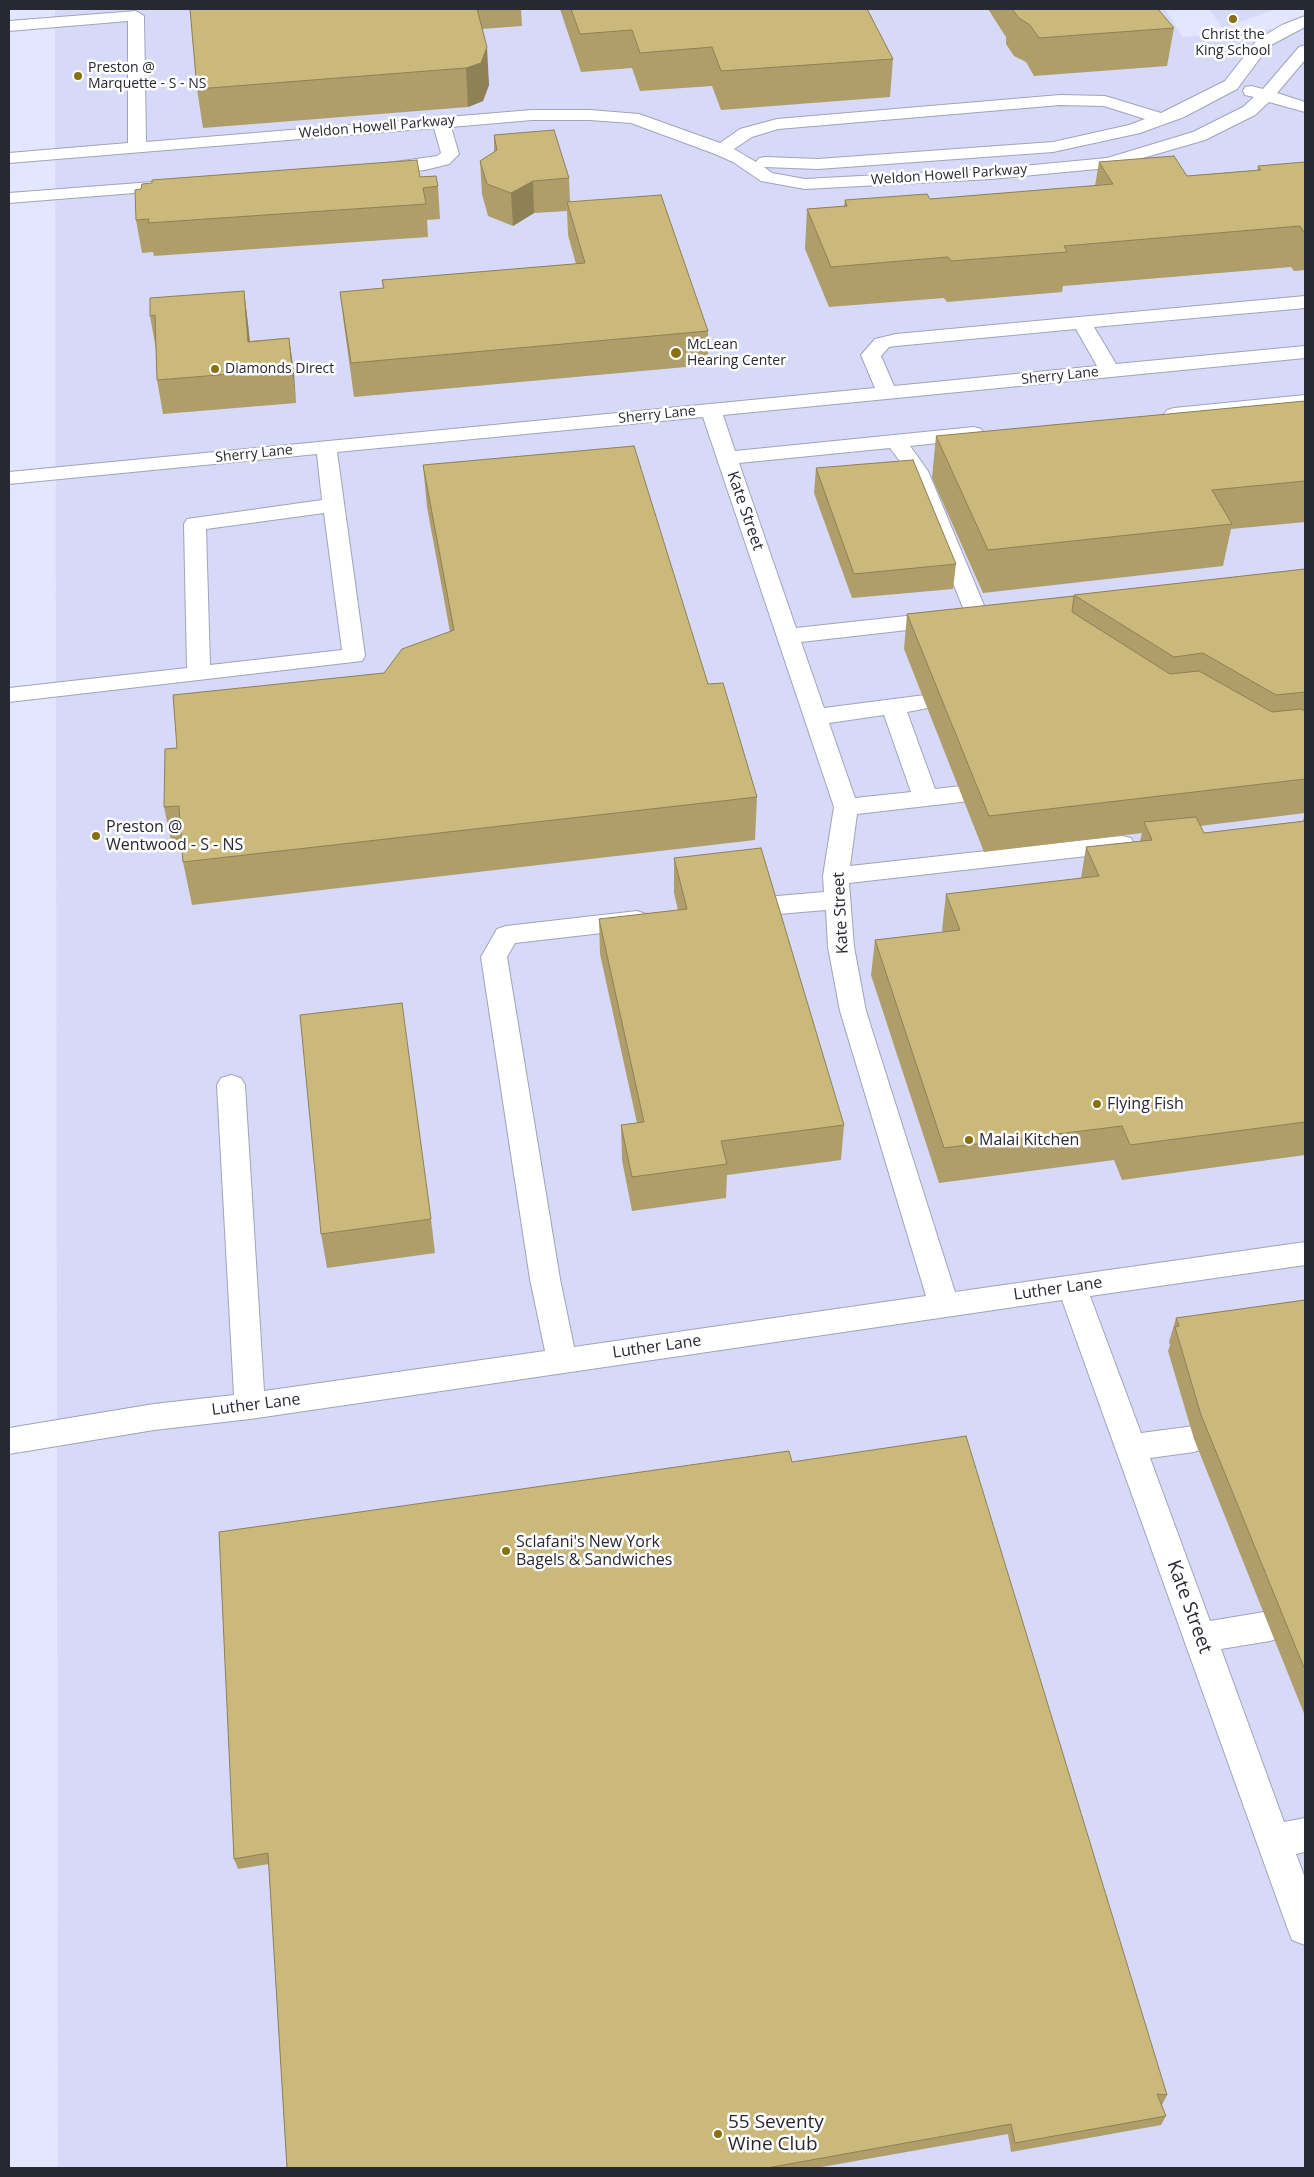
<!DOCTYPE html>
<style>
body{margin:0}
#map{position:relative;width:1314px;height:2177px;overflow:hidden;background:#e3e6ff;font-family:"Open Sans",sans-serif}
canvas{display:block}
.frame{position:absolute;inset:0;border:10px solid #272831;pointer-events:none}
</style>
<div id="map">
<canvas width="1314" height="2177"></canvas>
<div class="frame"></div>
</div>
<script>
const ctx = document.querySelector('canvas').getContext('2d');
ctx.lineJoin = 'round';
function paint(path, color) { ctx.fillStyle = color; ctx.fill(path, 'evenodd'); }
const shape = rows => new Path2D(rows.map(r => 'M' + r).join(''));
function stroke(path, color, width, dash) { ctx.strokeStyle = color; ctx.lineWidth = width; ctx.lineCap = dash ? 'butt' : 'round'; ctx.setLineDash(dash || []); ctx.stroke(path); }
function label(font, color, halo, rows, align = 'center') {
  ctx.font = font + ' "Open Sans",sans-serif'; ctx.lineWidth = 5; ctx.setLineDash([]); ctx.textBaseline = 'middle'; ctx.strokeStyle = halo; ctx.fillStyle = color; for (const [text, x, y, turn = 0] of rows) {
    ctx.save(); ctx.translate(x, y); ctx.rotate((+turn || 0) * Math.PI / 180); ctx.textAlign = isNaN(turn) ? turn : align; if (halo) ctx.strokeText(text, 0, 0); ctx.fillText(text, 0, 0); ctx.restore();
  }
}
paint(shape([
 [55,9,1165,9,1183,37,1305,26,1305,2168,58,2168],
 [1209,9,1276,9,1223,28]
]), '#d7d9f9');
const minor = shape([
 [136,11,144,16,146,142,532,110,590,110,639,114,720,143,740,129,777,119,1060,95,1105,96,1161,113,1225,81,1257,40,1282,25,1305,16,1305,27,1269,46,1237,89,1184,117,1140,133,1053,152,818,169,764,167,772,173,805,179,991,169,1107,158,1193,132,1243,107,1254,97,1245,95,1243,91,1245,87,1251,86,1263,89,1299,47,1305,45,1305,60,1277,93,1305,102,1305,112,1269,102,1255,115,1205,140,1108,168,991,179,805,189,761,181,733,162,715,154,631,123,590,120,532,120,451,127,459,154,449,164,425,170,380,174,374,173,371,169,374,165,437,156,441,153,434,128,9,163,9,153,128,143,128,21,9,31,9,21,136,11],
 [1060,105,1104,106,1145,119,1129,125,1053,142,818,159,765,157,759,158,756,162,734,149,752,137,778,129,1060,105],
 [178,180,184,181,187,185,184,189,9,203,9,193,178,180],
 [1305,296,1305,308,1094,327,1116,364,1305,346,1305,358,723,415,735,451,974,427,981,429,984,433,981,437,974,439,910,446,928,471,988,615,985,620,977,622,969,620,966,615,908,472,890,448,739,463,796,628,943,612,951,614,954,619,951,624,943,626,801,642,824,708,925,695,933,697,937,702,933,707,907,712,935,789,961,786,970,788,973,794,970,800,961,802,857,814,850,866,1122,836,1131,838,1134,844,1131,850,1122,852,849,883,854,947,866,1011,955,1292,1305,1242,1305,1265,1090,1296,1141,1433,1194,1426,1205,1430,1210,1439,1205,1448,1194,1452,1150,1458,1210,1621,1270,1611,1282,1615,1287,1626,1282,1637,1270,1641,1221,1649,1284,1822,1305,1818,1305,1852,1296,1854,1305,1878,1305,1945,1292,1940,1287,1927,1062,1300,250,1419,154,1430,9,1454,9,1428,154,1404,234,1395,217,1085,221,1078,231,1075,241,1078,245,1085,264,1391,545,1351,530,1279,481,957,497,929,506,926,637,911,646,914,650,920,646,926,637,929,515,943,507,957,560,1279,574,1347,926,1296,840,1011,828,947,826,910,766,915,757,912,753,906,757,900,766,897,824,892,823,876,834,807,703,417,337,452,365,656,362,661,9,702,9,688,187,668,184,524,187,519,322,500,317,454,9,484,9,472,875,388,861,355,875,339,896,334,1305,296],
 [1076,329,1097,366,894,386,881,356,889,347,896,346,1076,329],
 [324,513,342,650,210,665,206,529,324,513],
 [884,715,911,792,855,798,829,723,884,715],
 [1305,395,1305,407,1174,420,1167,418,1164,414,1167,410,1174,408,1305,395]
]);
stroke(minor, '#a1a3ba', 2);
paint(minor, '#fff');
paint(shape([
 [190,9,521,9,522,26,482,29,489,85,483,101,468,107,203,128,197,89],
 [560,9,867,9,893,59,890,97,721,110,712,86,640,91,632,68,581,72],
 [988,9,1158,9,1174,28,1167,66,1034,76,1026,62,1014,56,1006,44,1006,37],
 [494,135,569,178,570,202,708,331,708,365,354,397,344,325,340,292,383,288,382,280,576,264,568,235,567,211,534,213,513,226,488,216,482,194,480,161,494,152],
 [1099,162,1187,176,1257,170,1258,166,1305,162,1305,270,1294,271,1291,267,1063,286,1062,292,947,302,944,298,829,307,805,249,807,209,844,206,845,200,930,199,1095,186],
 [420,177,438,186,440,219,427,220,428,237,154,256,153,252,142,253,136,220],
 [244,291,248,324,250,341,289,338,296,403,163,414,157,380,156,349,150,316],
 [1305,401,1305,522,1231,529,1223,566,983,593,932,478,936,436],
 [423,465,708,684,757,797,755,840,192,905,183,862,182,849,173,850,164,807,177,748,384,673,450,632,427,507],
 [816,468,956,564,953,589,852,598,814,493],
 [1305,569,1305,813,1200,826,1204,833,1303,821,1305,813,1305,1155,1122,1180,1114,1160,939,1183,871,975,875,940,943,932,942,930,946,894,1081,878,1086,847,1140,841,1142,833,984,852,904,649,907,614,1074,596,1074,595],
 [674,858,844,1125,841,1160,727,1175,726,1198,632,1211,622,1160,621,1125,637,1123,600,954,599,919,678,910,674,893],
 [431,1219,435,1253,327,1268,321,1234],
 [1305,1300,1305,1716,1194,1439,1168,1351,1170,1345,1169,1342,1176,1318],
 [792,1462,1167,2095,1162,2105,1161,2104,1166,2116,1161,2125,1011,2152,1008,2134,816,2168,287,2168,269,1864,238,1869,234,1859]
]), '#af9e6a');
paint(shape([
 [487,47,489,85,483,101,468,107,466,68],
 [533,181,534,213,513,226,511,193],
 [244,291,248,324,253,375,248,342],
 [289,338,294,372,296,403,292,369]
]), '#8e8156');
const building = shape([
 [190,9,477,9,487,47,481,63,466,68,197,89,190,9],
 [571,9,867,9,893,59,721,71,712,47,640,53,632,30,580,34,571,9],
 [1012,9,1158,9,1174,28,1039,38,1030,25,1019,18,1012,9],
 [554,130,569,178,533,181,511,193,487,184,480,161,497,150,494,135,554,130],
 [1174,156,1187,176,1261,170,1258,166,1305,162,1305,231,1303,231,1300,226,1064,246,1067,252,951,261,948,257,831,267,807,209,847,206,845,200,927,194,930,199,1113,184,1099,162,1174,156],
 [417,160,420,177,436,176,438,186,423,188,426,204,148,223,149,219,136,220,135,190,141,189,142,184,152,183,152,180,417,160],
 [661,195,708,331,351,363,340,292,384,288,382,280,585,263,567,202,661,195],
 [244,291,248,342,289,338,292,369,157,380,155,315,150,316,150,298,244,291],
 [1305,401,1305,481,1212,490,1232,524,988,550,936,436,1305,401],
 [634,446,708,684,723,683,757,797,183,862,179,806,164,807,165,749,177,748,173,695,384,673,402,649,454,630,423,465,634,446],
 [913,460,956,564,854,574,816,468,913,460],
 [1305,569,1305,692,1276,695,1203,653,1174,657,1074,595,1305,569],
 [1074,596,1072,612,1170,674,1199,671,1272,712,1301,709,1305,711,1305,779,989,816,907,614,1074,596],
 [1196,817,1204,833,1305,821,1305,1122,1130,1145,1122,1126,944,1148,875,940,960,930,946,894,1099,876,1086,847,1152,840,1144,822,1196,817],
 [761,848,844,1125,721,1141,727,1164,632,1177,621,1125,644,1122,599,919,687,909,674,858,761,848],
 [402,1003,431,1219,321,1234,300,1015,402,1003],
 [1305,1300,1305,1670,1201,1415,1175,1327,1179,1326,1176,1318,1305,1300],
 [966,1436,1167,2095,1157,2094,1166,2116,1015,2143,1011,2124,767,2168,287,2168,268,1853,234,1859,219,1532,789,1451,792,1462,966,1436]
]);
paint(building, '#cbb87b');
stroke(building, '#8e8156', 1);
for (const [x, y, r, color] of [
 [1233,19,5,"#897011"],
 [78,76,5,"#897011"],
 [676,353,6,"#897011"],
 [215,369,5,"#897011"],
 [96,836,5,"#897011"],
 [1097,1104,5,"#897011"],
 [969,1140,5,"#897011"],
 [506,1551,5,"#897011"],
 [718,2134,5,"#897011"]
]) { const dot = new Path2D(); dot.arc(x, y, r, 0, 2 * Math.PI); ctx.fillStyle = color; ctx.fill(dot); stroke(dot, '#fff', 2); }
label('14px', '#272831', '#fff', [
 ["Christ the",1233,35,"center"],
 ["King School",1233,51,"center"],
 ["Preston @",88,68],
 ["Marquette - S - NS",88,84],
 ["McLean",687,345],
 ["Hearing Center",687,361],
 ["Diamonds Direct",225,369]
], 'left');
label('14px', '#272831', '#fff', [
 ["Weldon Howell Parkway",377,127,-5],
 ["Weldon Howell Parkway",949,175,-4],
 ["Sherry Lane",1060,376,-6],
 ["Sherry Lane",657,415,-6],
 ["Sherry Lane",254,454,-6]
]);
label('16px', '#272831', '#fff', [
 ["Kate Street",745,511,71],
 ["Kate Street",841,913,-93],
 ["Luther Lane",1058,1289,-8],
 ["Luther Lane",657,1347,-8],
 ["Luther Lane",256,1405,-7]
]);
label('16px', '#272831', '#fff', [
 ["Preston @",106,827],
 ["Wentwood - S - NS",106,845],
 ["Flying Fish",1107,1104],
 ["Malai Kitchen",979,1140],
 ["Sclafani's New York",516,1542],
 ["Bagels & Sandwiches",516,1560]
], 'left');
label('19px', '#272831', '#fff', [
 ["Kate Street",1189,1607,70]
]);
label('19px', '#272831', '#fff', [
 ["55 Seventy",728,2123],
 ["Wine Club",728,2145]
], 'left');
</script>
